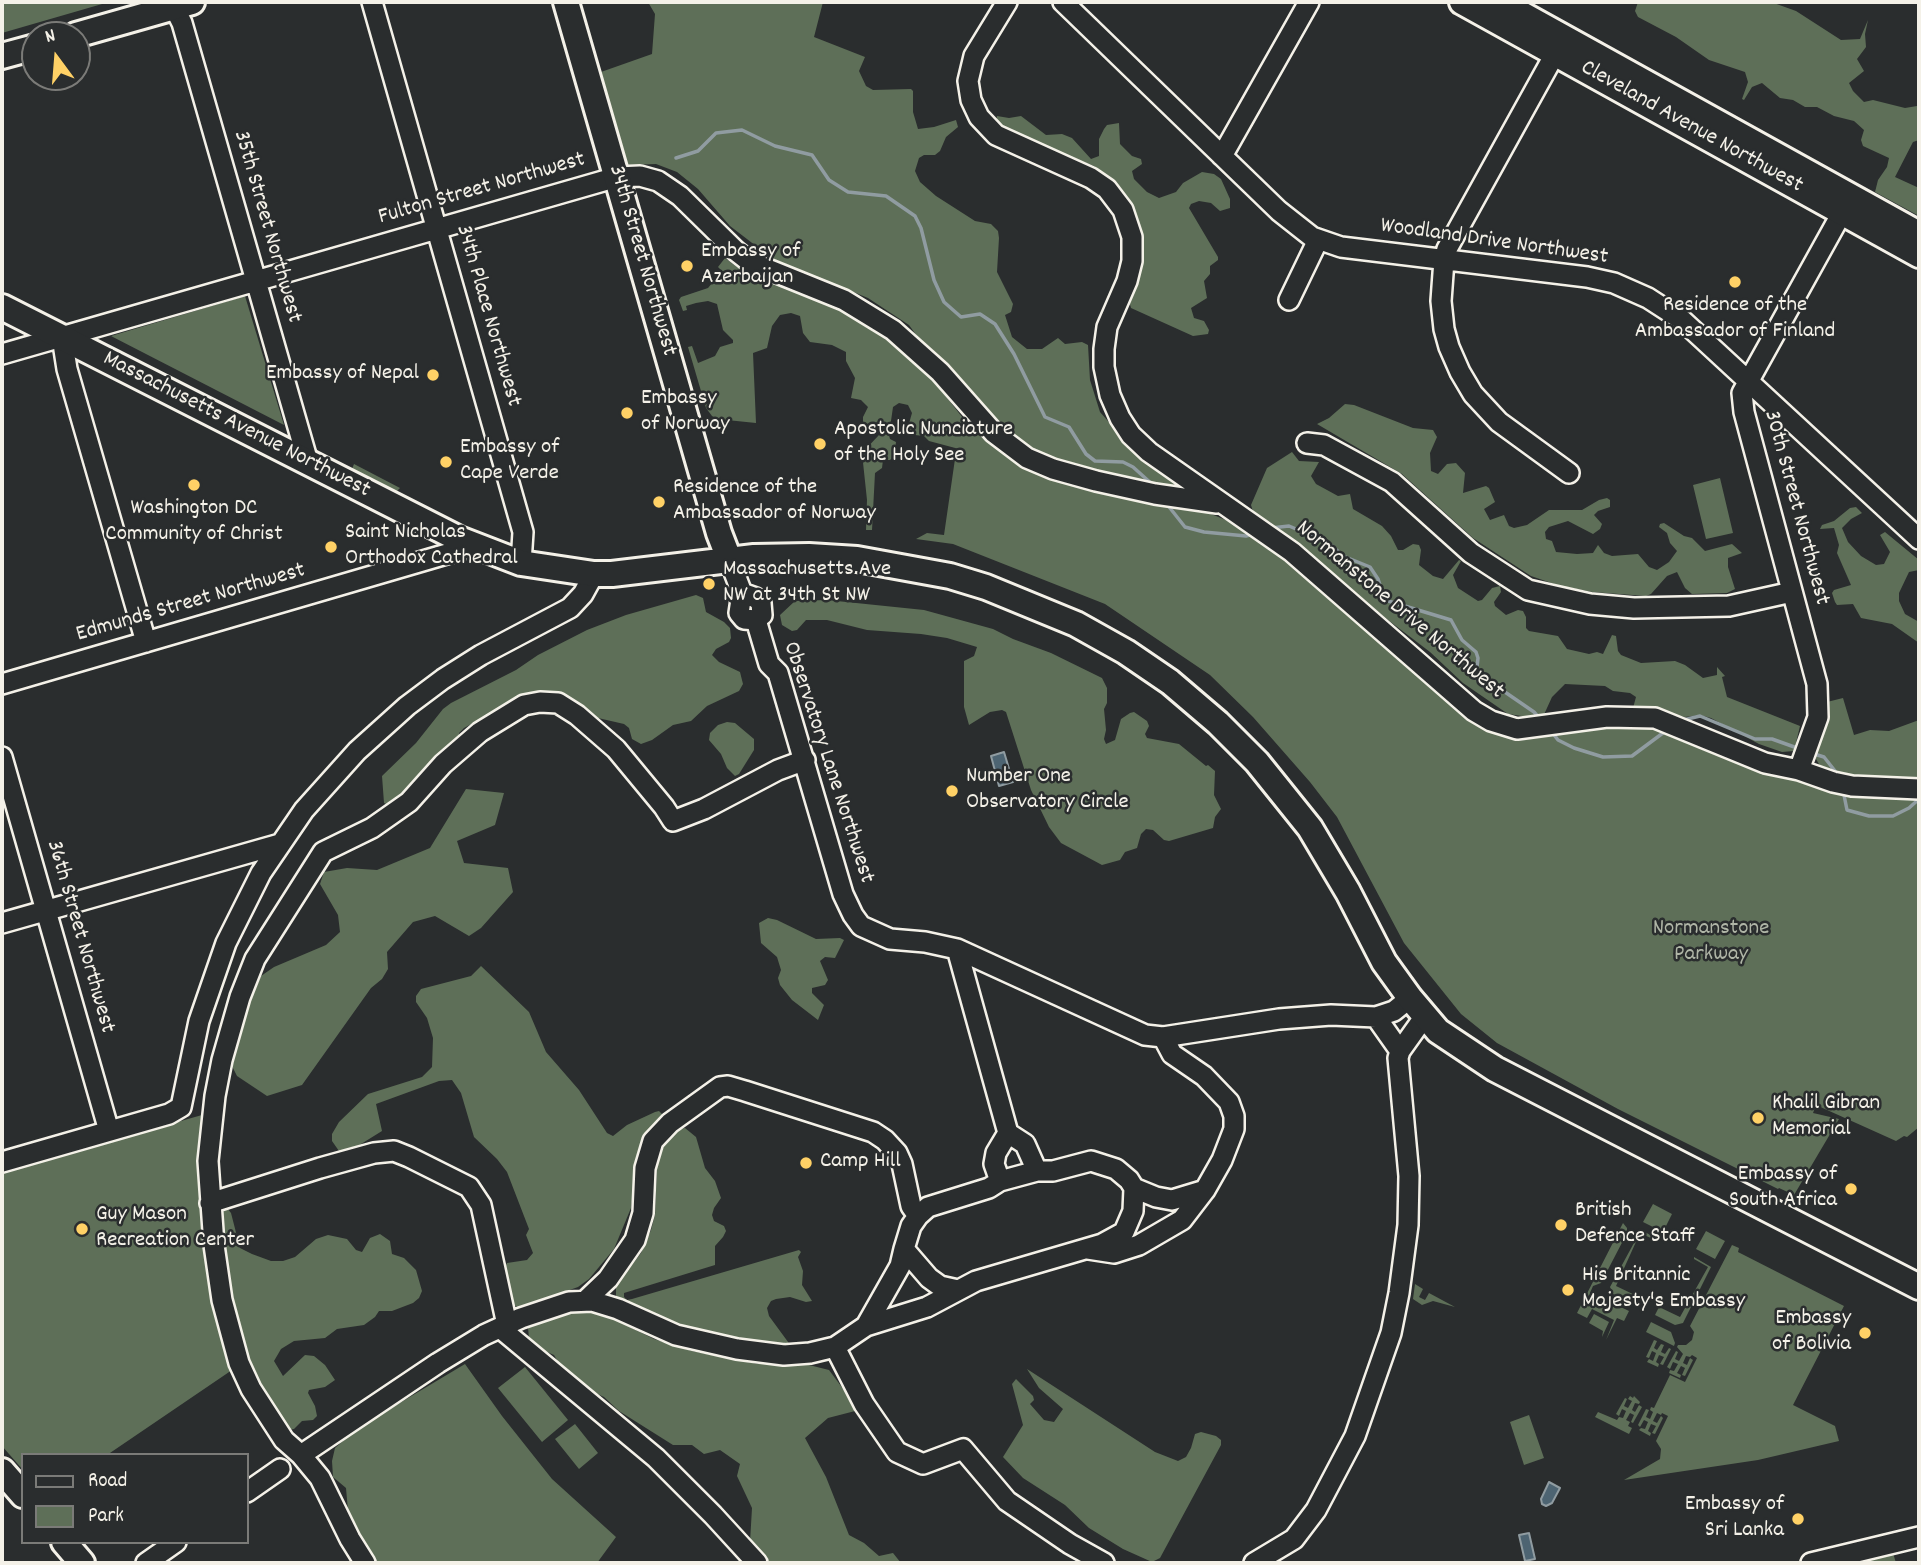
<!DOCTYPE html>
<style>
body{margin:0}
#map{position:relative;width:1921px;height:1565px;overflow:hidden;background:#2a2d2e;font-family:Dekko,sans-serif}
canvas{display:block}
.frame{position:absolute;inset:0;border:4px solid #f4f1e8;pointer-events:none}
.legend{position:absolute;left:21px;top:1453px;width:228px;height:91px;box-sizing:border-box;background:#2a2d2e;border:2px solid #7b7b78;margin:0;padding:9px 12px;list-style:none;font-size:21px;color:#f4f1e8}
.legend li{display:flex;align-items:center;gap:14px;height:35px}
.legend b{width:35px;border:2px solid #7b7b78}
.north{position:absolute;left:21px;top:21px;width:70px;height:70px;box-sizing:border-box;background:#2a2d2e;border:2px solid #7b7b78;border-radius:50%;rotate:344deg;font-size:19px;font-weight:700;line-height:28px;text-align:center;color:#f4f1e8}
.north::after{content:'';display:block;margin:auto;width:24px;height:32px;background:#ffd166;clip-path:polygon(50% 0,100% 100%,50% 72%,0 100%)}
</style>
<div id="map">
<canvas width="1921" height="1565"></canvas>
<div class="frame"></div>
<ul class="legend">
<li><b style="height:9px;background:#2a2d2e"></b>Road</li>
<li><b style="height:19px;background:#5e6f58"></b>Park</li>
</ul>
<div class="north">N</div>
</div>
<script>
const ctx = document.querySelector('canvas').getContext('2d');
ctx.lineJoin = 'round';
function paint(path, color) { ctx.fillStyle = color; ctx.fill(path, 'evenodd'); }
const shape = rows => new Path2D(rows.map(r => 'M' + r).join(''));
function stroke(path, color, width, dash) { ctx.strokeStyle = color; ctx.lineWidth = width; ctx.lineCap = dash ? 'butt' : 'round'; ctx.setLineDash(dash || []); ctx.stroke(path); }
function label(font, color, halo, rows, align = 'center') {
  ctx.font = font + ' Dekko,sans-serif'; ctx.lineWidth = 5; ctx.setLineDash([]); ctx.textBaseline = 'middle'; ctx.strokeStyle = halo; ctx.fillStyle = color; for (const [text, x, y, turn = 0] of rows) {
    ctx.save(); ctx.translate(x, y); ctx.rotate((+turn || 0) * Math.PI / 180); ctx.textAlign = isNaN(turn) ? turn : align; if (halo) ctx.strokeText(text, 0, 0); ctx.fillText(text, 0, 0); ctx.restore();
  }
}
paint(shape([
 [2,2,109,2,2,33],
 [648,2,823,2,814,37,865,57,859,71,866,86,873,90,911,89,913,91,913,112,918,129,934,127,956,120,958,127,946,137,940,151,935,155,924,155,919,158,915,171,920,182,936,196,975,221,991,224,998,231,999,238,997,272,1013,304,1011,312,1005,315,1012,337,1027,349,1042,349,1058,338,1065,344,1082,342,1088,345,1090,380,1100,412,1131,447,1163,468,1191,506,1261,534,1490,731,1636,722,1683,736,1919,795,1919,1127,1907,1137,1904,1136,1896,1141,1816,1105,1813,1113,1839,1119,1794,1195,1779,1188,1778,1189,1618,1109,1497,1043,1461,1014,1404,943,1337,817,1310,782,1253,717,1210,675,1105,604,953,544,916,539,927,533,944,535,956,452,959,449,929,441,924,436,906,434,912,413,908,405,899,403,893,407,889,435,890,439,896,442,894,456,890,460,883,460,882,468,875,473,872,530,866,530,867,500,862,453,879,435,880,429,878,427,867,429,863,425,863,417,868,407,861,400,851,398,855,378,846,361,846,352,832,345,810,342,803,333,800,316,791,313,780,315,772,326,767,348,753,353,756,423,717,419,712,416,706,408,688,347,692,346,698,363,715,356,720,347,733,343,733,340,723,330,717,304,708,301,696,303,686,306,687,310,683,311,679,300,681,297,708,288,722,271,718,267,725,258,737,267,766,280,844,311,887,337,934,381,973,431,988,414,937,364,909,325,868,298,773,259,730,226,698,189,677,172,656,164,627,165,601,72,652,54,655,14],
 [1638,2,1771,2,1796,11,1841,40,1860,39,1868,20,1865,34,1866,47,1857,59,1864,71,1849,83,1853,91,1864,102,1873,100,1905,108,1917,106,1919,97,1919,140,1913,142,1895,177,1919,188,1919,216,1875,192,1878,180,1887,167,1889,158,1863,146,1861,140,1864,130,1854,121,1834,116,1817,107,1805,107,1793,100,1780,98,1762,83,1752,87,1744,100,1742,99,1748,82,1745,72,1709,60,1676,37,1638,17,1635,11],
 [997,116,1009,118,1021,116,1046,135,1062,134,1072,138,1091,159,1099,156,1099,139,1104,129,1107,125,1119,123,1120,144,1132,156,1141,159,1142,164,1132,171,1134,179,1147,192,1159,198,1176,192,1183,183,1202,172,1214,174,1221,179,1230,199,1230,208,1220,211,1211,203,1199,201,1191,204,1189,208,1218,257,1218,260,1210,266,1210,274,1204,281,1207,298,1191,308,1194,318,1204,321,1209,330,1208,334,1193,336,1131,308,1129,301,1140,272,1142,232,1130,202,1112,179,1094,166,1013,134,996,122],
 [245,296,284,425,111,336],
 [1345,404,1354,405,1413,428,1433,430,1437,437,1430,453,1431,471,1438,474,1447,464,1456,463,1465,473,1463,493,1486,486,1489,488,1495,502,1484,509,1490,520,1504,515,1509,526,1514,528,1527,525,1549,510,1582,510,1599,500,1607,498,1610,500,1610,507,1598,511,1594,515,1602,524,1600,529,1593,534,1568,521,1549,527,1545,532,1546,539,1552,541,1556,552,1577,554,1593,553,1598,545,1604,553,1612,556,1638,554,1649,567,1657,570,1669,562,1677,551,1670,543,1667,533,1659,527,1660,524,1664,523,1684,536,1692,538,1705,551,1732,544,1742,553,1728,558,1728,567,1735,589,1727,593,1692,594,1685,588,1677,572,1667,576,1651,594,1646,596,1592,592,1560,586,1531,576,1473,538,1402,474,1317,424,1329,418],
 [1292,452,1299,461,1319,462,1311,476,1316,484,1338,496,1350,494,1353,509,1382,526,1391,536,1398,550,1403,550,1413,544,1419,545,1421,550,1419,565,1433,576,1443,579,1459,560,1461,561,1453,575,1458,588,1478,601,1482,600,1492,588,1500,586,1501,592,1494,602,1495,606,1506,615,1518,610,1523,611,1526,617,1526,628,1529,631,1558,636,1567,649,1589,654,1597,652,1603,654,1612,635,1616,636,1618,651,1621,655,1641,663,1675,661,1685,665,1703,678,1717,675,1717,667,1725,676,1722,677,1727,697,1800,726,1794,751,1782,752,1759,744,1711,718,1700,715,1685,717,1633,708,1636,697,1630,693,1613,691,1605,686,1565,684,1552,697,1542,719,1508,714,1463,683,1430,652,1388,620,1306,550,1270,522,1254,515,1251,505,1267,468],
 [354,464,400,488,396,492,352,469],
 [1720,478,1733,533,1706,539,1693,485],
 [1856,507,1862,513,1851,519,1842,528,1848,542,1861,556,1876,565,1884,564,1890,552,1880,535,1885,532,1919,560,1919,570,1909,572,1899,593,1899,601,1905,614,1919,622,1919,643,1892,624,1861,618,1853,604,1837,605,1835,602,1832,593,1834,590,1851,585,1837,553,1839,545,1834,528,1820,529,1822,525,1834,521,1850,508],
 [696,595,703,598,706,612,724,622,730,628,731,638,729,642,716,649,712,655,719,662,740,672,743,684,739,691,707,706,691,721,673,725,652,740,641,744,632,739,629,728,624,724,598,718,562,693,540,693,519,698,464,728,459,733,461,740,404,796,388,805,384,803,382,776,416,743,443,709,451,703,516,670,538,655,587,630,626,615],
 [827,600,924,610,993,629,1013,639,1051,653,1102,678,1107,688,1107,703,1104,709,1106,730,1104,739,1106,744,1115,740,1121,719,1130,713,1134,712,1147,721,1149,726,1145,734,1147,738,1179,744,1206,766,1208,765,1215,771,1214,795,1221,809,1215,817,1213,828,1169,841,1164,840,1153,830,1146,829,1141,834,1137,848,1125,852,1120,860,1102,865,1061,843,1049,827,1031,790,1006,712,1002,710,990,712,969,725,964,707,964,661,974,656,977,647,947,638,921,634,867,630,827,620,806,620,797,630,792,631,782,625,780,615,795,601],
 [1843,698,1854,735,1870,730,1889,731,1919,720,1919,780,1849,781,1824,773,1816,759,1816,745,1826,723,1827,702],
 [727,722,735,723,754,739,754,750,739,774,735,776,727,768,721,754,709,740,710,733,718,725],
 [466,789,504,793,495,825,457,841,464,863,508,868,513,892,481,928,469,936,435,916,413,922,387,952,388,969,382,979,371,988,302,1085,267,1096,237,1076,231,1064,239,1029,261,976,274,967,326,945,340,932,338,915,320,884,324,872,347,868,377,870,430,848],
 [768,918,777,920,816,939,840,938,844,940,835,958,825,957,820,961,828,980,825,985,812,988,812,993,824,1005,818,1020,792,1000,780,985,778,978,781,970,777,957,761,943,759,923],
 [481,966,529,1012,546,1052,579,1090,607,1133,613,1136,627,1125,655,1112,659,1111,664,1116,649,1131,639,1153,631,1208,614,1249,589,1279,578,1287,519,1308,514,1305,505,1267,507,1263,527,1260,533,1253,526,1235,529,1229,507,1172,497,1159,474,1137,461,1093,452,1080,439,1081,376,1104,382,1131,353,1149,343,1152,339,1151,332,1141,332,1134,339,1122,368,1094,422,1077,432,1067,433,1038,427,1018,416,1002,416,996,421,989,471,976],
 [209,1113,235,1368,107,1455,23,1455,23,1470,2,1446,2,1172],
 [685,1128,696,1137,705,1168,715,1181,721,1198,714,1208,712,1215,714,1221,724,1226,726,1231,723,1237,715,1246,715,1265,624,1293,624,1297,627,1300,632,1299,799,1250,801,1252,798,1257,803,1271,802,1285,812,1301,806,1302,790,1297,776,1299,771,1301,767,1308,769,1316,791,1346,706,1333,671,1322,616,1298,616,1286,641,1253,651,1230,655,1215,657,1165,664,1145,679,1129],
 [1653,1204,1672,1214,1663,1232,1643,1222],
 [223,1208,227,1208,231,1213,240,1248,252,1254,271,1261,283,1261,295,1257,316,1239,328,1235,347,1239,356,1250,362,1252,370,1238,380,1234,390,1241,392,1254,404,1258,416,1270,422,1291,419,1298,413,1303,392,1311,379,1311,375,1317,364,1325,337,1329,325,1338,294,1341,281,1349,274,1361,283,1376,305,1355,314,1356,325,1365,335,1380,325,1387,309,1390,308,1393,315,1406,317,1416,313,1420,302,1421,294,1429,288,1430,251,1373,228,1296,218,1214],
 [1623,1223,1627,1228,1627,1233,1601,1283,1593,1286,1590,1293,1590,1299,1596,1304,1604,1305,1610,1302,1629,1311,1624,1321,1617,1318,1606,1340,1614,1320,1592,1309,1587,1318,1577,1313],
 [1641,1230,1656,1238,1655,1240,1640,1233,1616,1286,1637,1296,1633,1304,1613,1294,1610,1287],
 [1706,1231,1725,1241,1715,1259,1696,1249],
 [1732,1245,1739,1248,1738,1252,1844,1306,1793,1405,1835,1426,1839,1441,1758,1460,1624,1480,1660,1459,1661,1449,1656,1441,1668,1416,1662,1413,1661,1415,1657,1413,1653,1421,1657,1423,1661,1416,1663,1418,1655,1434,1652,1433,1656,1426,1651,1424,1648,1431,1651,1433,1650,1436,1639,1430,1641,1428,1645,1429,1648,1422,1644,1420,1640,1427,1638,1425,1646,1409,1649,1410,1646,1417,1650,1419,1653,1412,1650,1410,1651,1407,1654,1408,1670,1375,1685,1382,1697,1358,1692,1355,1690,1357,1686,1356,1683,1363,1687,1365,1690,1358,1693,1360,1685,1376,1682,1375,1685,1368,1681,1366,1677,1373,1681,1375,1680,1378,1669,1373,1670,1370,1674,1371,1678,1364,1673,1362,1670,1369,1667,1367,1676,1351,1678,1352,1675,1359,1679,1361,1683,1354,1677,1347,1678,1345,1686,1345,1692,1340,1694,1332,1690,1326],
 [1694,1257,1711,1267,1683,1323,1675,1325,1655,1315,1659,1307,1680,1317,1708,1267,1694,1259],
 [1415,1284,1423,1289,1419,1297,1425,1300,1429,1293,1455,1307,1433,1301,1422,1305,1413,1299],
 [576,1312,596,1313,612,1318,654,1339,692,1351,758,1364,805,1364,829,1370,859,1410,828,1418,805,1438,826,1477,849,1535,864,1543,879,1556,893,1553,901,1563,770,1563,750,1542,752,1508,737,1476,740,1464,720,1450,704,1454,692,1445,673,1445,619,1411,604,1397,589,1390,561,1367,554,1355,538,1348,529,1339,528,1327,536,1321],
 [1594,1314,1609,1322,1602,1337,1603,1331,1589,1323],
 [1651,1322,1671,1332,1675,1343,1674,1346,1646,1332],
 [1654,1340,1657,1341,1654,1348,1657,1350,1661,1344,1664,1345,1661,1352,1665,1354,1669,1348,1671,1349,1663,1365,1660,1364,1664,1357,1659,1355,1656,1362,1659,1364,1658,1367,1647,1362,1649,1359,1653,1361,1656,1353,1652,1351,1649,1358,1646,1357],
 [465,1364,502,1416,552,1479,616,1537,597,1563,375,1563,368,1554,357,1534,348,1511,346,1488,333,1477,332,1461,335,1448,351,1434,383,1413],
 [525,1367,568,1420,542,1442,498,1388],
 [1027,1369,1155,1452,1178,1461,1186,1457,1191,1448,1195,1434,1201,1432,1216,1436,1221,1440,1221,1445,1160,1558,1152,1562,1123,1549,1089,1528,1065,1505,1023,1478,1003,1457,1023,1425,1012,1384,1016,1379,1033,1396,1034,1400,1030,1404,1044,1420,1054,1422,1063,1409,1039,1388],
 [1630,1396,1633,1398,1634,1396,1640,1402,1639,1404,1635,1403,1632,1410,1635,1412,1639,1405,1642,1407,1633,1423,1631,1422,1634,1415,1630,1413,1626,1420,1630,1422,1628,1426,1632,1428,1629,1434,1595,1417,1598,1412,1617,1420,1619,1417,1623,1418,1626,1411,1622,1409,1619,1416,1616,1414,1625,1398,1627,1399,1624,1406,1628,1408,1632,1401,1628,1399],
 [1529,1415,1544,1458,1524,1465,1510,1422],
 [575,1424,598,1453,579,1469,555,1439],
 [1893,1553,1896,1563,1852,1563]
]), '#5e6f58');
const water = shape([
 [1004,752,1013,782,999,786,991,756,1004,752],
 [1549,1482,1560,1488,1552,1503,1546,1506,1542,1504,1541,1499,1549,1482],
 [1529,1533,1535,1559,1525,1561,1519,1535,1529,1533]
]);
paint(water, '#4d6472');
stroke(water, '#909ca1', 2);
stroke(shape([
 [676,158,698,151,716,133,742,130,775,146,812,155,829,180,848,192,886,196,915,216,921,228,934,280,944,302,961,317,980,314,995,324,1014,354,1045,417,1069,427,1086,454,1095,461,1123,462,1133,467,1153,485],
 [1166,503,1185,527,1204,532,1246,536,1254,534],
 [1271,528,1289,526,1329,543,1343,556,1370,567,1378,579,1385,600,1451,620,1462,640,1476,652,1478,658,1476,676,1479,683,1485,687,1502,690,1534,712,1541,720],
 [1679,721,1700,716,1755,739,1772,739,1800,749],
 [1551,731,1558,740,1574,748,1603,757,1632,756,1667,730],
 [1811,753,1824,757,1839,776],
 [1843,790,1847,810,1869,816,1893,816,1909,808,1919,799]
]), '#909ca1', 3.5);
const minor = shape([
 [372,2,523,532,521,563],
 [1007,2,974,56,968,81,971,100,979,117,996,135,1091,178,1107,189,1123,210,1132,237,1132,261,1127,281,1107,327,1104,349,1104,367,1110,395,1120,418,1131,435,1149,452,1292,552,1474,711,1491,721,1517,729,1607,717,1655,718,1765,763,1799,770,1833,782,1852,786,1919,789],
 [1063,2,1279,211,1312,237,1341,247,1587,277,1614,283,1648,298,1682,320,1919,539],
 [174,7,182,23,308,462],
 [1561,43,1447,249,1444,260,1441,301,1444,329,1449,347,1460,372,1473,394,1499,422,1569,473],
 [1222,156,1309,2],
 [1289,300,1318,240],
 [62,337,67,369,146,642],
 [2,354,617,177,640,176,658,181,680,196,736,251,750,262,844,300,893,330,940,372,994,433,1027,458,1053,469,1096,481,1155,494,1217,503],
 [1307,443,1324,445,1392,482,1471,553,1528,590,1590,604,1634,608,1729,606,1792,592],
 [729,559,742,593],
 [742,593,756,598,761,603,762,615,756,620,744,619,739,613,742,593],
 [756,620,769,664,778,673,843,894,853,915,861,926,890,939,925,942,957,949,1145,1035,1163,1037,1279,1019,1331,1015,1376,1017,1394,1011,1410,998],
 [2,684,474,546],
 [2,757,109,1131],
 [1799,770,1818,717,1817,684,1744,412,1742,393,1849,200],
 [2,923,280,844],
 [957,949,1008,1133],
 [1376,1017,1400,1051],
 [1008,1133,1025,1144,1037,1171,1000,1181,994,1164,996,1153,1008,1133],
 [2,1162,169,1114,181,1107,199,1021,226,943,261,873,304,810,357,751,407,706,443,679,481,655,570,608,583,594,594,574],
 [1134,1188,1156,1197,1172,1200,1205,1190],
 [210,1203,320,1168,374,1153,394,1151,409,1157,469,1187,481,1205,507,1325],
 [1088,1249,1114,1253,1139,1245,1182,1220,1205,1190,1222,1160,1234,1129,1234,1116,1229,1102,1204,1076,1172,1054,1163,1037],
 [958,1290,940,1286,929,1278,904,1249,911,1226,918,1216,928,1207,989,1188,1000,1181],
 [586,1300,608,1279,635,1240,643,1213,645,1168,653,1141,670,1123,720,1087,728,1086,745,1091,873,1132,885,1140,897,1153,902,1164,911,1206,918,1216],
 [866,1326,927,1307,976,1281,1102,1244,1124,1232,1133,1211,1134,1188,1129,1180,1116,1169,1091,1161,1053,1171,1037,1171],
 [500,1328,656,1458,713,1515,757,1563],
 [835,1347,864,1404,897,1452,923,1464,963,1449,1007,1501,1070,1544,1104,1563],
 [301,1455,438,1363,484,1335,521,1318,569,1302,592,1301,618,1309,676,1335,737,1349,784,1355,810,1353,835,1347,866,1326,900,1266,904,1249],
 [247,1492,280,1469],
 [146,1563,176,1542],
 [365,1563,350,1539,320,1478,301,1455,284,1440,251,1389,239,1363,222,1300,214,1245,208,1161,215,1096,222,1060,240,997,255,959,323,852,372,828,409,802,443,764,480,732,524,705,540,702,558,703,577,715,616,749,664,807,673,821,704,809,778,770,805,760],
 [1254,1563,1294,1539,1316,1510,1355,1436,1391,1333,1399,1293,1408,1225,1409,1176,1398,1058,1400,1051,1425,1016],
 [1811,1563,1919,1537]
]);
const major = shape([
 [566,2,719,533,729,559],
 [1462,2,1919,255],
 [1500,2,1919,234],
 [76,35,192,2],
 [2,56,35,47],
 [2,307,459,539,521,563,594,574,612,574,754,557,809,556,857,559,950,576,986,587,1076,624,1126,652,1170,682,1218,723,1257,762,1310,828,1348,892,1384,962,1410,998,1438,1031,1495,1069,1919,1287],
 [2,1471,23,1495],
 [64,1542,82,1563]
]);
stroke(minor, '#f4f1e8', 24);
stroke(major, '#f4f1e8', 30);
stroke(minor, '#2a2d2e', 19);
stroke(major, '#2a2d2e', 24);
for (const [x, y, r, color] of [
 [687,266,7,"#ffd166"],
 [1735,282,7,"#ffd166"],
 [433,375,7,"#ffd166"],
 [627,413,7,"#ffd166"],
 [820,444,7,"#ffd166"],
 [446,462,7,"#ffd166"],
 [194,485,7,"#ffd166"],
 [659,502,7,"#ffd166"],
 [331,547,7,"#ffd166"],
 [709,584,7,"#ffd166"],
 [952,791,7,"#ffd166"],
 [1758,1118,7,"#ffd166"],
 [806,1163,7,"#ffd166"],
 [1851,1189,7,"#ffd166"],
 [1561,1225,7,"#ffd166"],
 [82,1229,7,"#ffd166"],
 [1568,1290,7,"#ffd166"],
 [1865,1333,7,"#ffd166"],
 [1798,1519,7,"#ffd166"]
]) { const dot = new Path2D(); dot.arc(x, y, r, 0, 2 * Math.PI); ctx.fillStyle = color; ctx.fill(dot); stroke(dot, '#2a2d2e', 2.5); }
label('23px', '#f4f1e8', '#2a2d2e', [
 ["Cleveland Avenue Northwest",1691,128,29],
 ["Fulton Street Northwest",482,190,-16],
 ["35th Street Northwest",266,227,74],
 ["Woodland Drive Northwest",1494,243,8],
 ["34th Street Northwest",641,261,74],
 ["34th Place Northwest",487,316,74],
 ["Massachusetts Avenue Northwest",236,426,27],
 ["30th Street Northwest",1795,508,75],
 ["Edmunds Street Northwest",191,604,-16],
 ["Normanstone Drive Northwest",1399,611,40],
 ["Observatory Lane Northwest",827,763,72],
 ["36th Street Northwest",79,937,74]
]);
label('23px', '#f4f1e8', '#2a2d2e', [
 ["Embassy of",701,253],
 ["Azerbaijan",701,279],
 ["Residence of the",1735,307,"center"],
 ["Ambassador of Finland",1735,333,"center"],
 ["Embassy of Nepal",419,375,"right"],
 ["Embassy",641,400],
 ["of Norway",641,426],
 ["Apostolic Nunciature",834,431],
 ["of the Holy See",834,457],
 ["Embassy of",460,449],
 ["Cape Verde",460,475],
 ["Residence of the",673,489],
 ["Ambassador of Norway",673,515],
 ["Washington DC",194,510,"center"],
 ["Community of Christ",194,536,"center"],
 ["Saint Nicholas",345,534],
 ["Orthodox Cathedral",345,560],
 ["Massachusetts Ave",723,571],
 ["NW at 34th St NW",723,597],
 ["Number One",966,778],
 ["Observatory Circle",966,804],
 ["Khalil Gibran",1772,1105],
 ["Memorial",1772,1131],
 ["Camp Hill",820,1163],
 ["Embassy of",1837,1176,"right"],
 ["South Africa",1837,1202,"right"],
 ["British",1575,1212],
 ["Defence Staff",1575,1238],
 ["Guy Mason",96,1216],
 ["Recreation Center",96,1242],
 ["His Britannic",1582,1277],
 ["Majesty's Embassy",1582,1303],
 ["Embassy",1851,1320,"right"],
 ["of Bolivia",1851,1346,"right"],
 ["Embassy of",1784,1506,"right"],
 ["Sri Lanka",1784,1532,"right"]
], 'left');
label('23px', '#b0b6a7', '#2a2d2e', [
 ["Normanstone",1711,930],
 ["Parkway",1711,956]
]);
</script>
